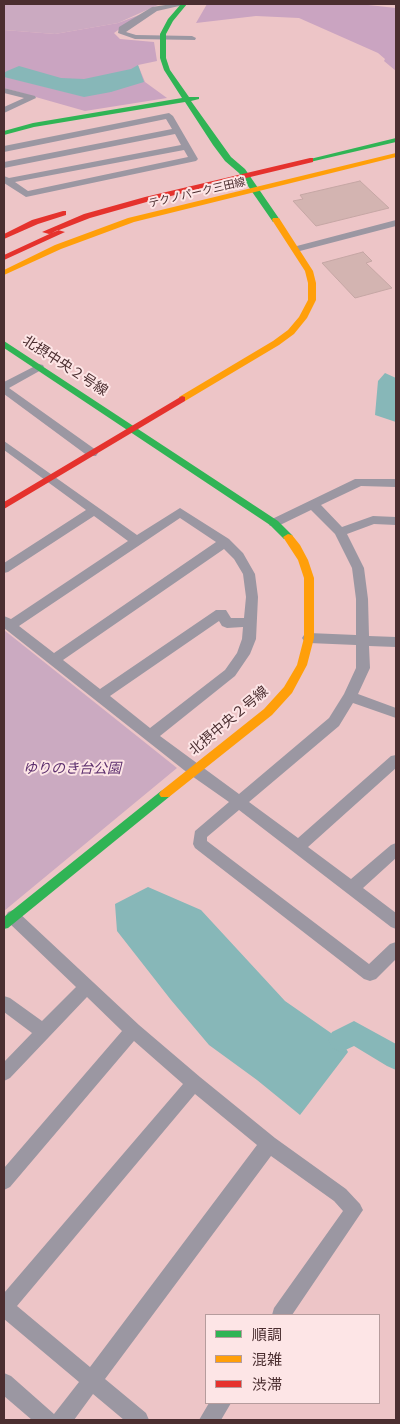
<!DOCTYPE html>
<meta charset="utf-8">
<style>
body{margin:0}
#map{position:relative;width:400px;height:1424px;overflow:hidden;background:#edc5c7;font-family:"PT Serif","Noto Sans JP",serif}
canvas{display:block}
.frame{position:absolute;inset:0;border:5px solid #4b2e30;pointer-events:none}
.legend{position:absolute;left:205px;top:1314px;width:175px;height:90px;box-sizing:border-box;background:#fde5e6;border:1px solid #b69c9d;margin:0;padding:6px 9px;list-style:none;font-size:15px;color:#4b2e30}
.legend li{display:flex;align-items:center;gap:10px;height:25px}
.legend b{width:25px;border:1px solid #b69c9d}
</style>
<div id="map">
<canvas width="400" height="1424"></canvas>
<div class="frame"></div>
<ul class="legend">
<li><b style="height:6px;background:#30b455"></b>順調</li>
<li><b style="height:6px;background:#ff9f0a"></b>混雑</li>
<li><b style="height:6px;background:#e5322d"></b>渋滞</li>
</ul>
</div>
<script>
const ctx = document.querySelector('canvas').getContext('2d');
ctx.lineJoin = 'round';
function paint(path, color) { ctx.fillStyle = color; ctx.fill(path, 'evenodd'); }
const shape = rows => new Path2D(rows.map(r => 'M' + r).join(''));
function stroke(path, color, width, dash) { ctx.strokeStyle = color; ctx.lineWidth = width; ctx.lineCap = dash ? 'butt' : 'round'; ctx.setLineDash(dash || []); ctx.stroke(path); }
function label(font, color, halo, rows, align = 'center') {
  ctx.font = font + ' "PT Serif","Noto Sans JP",serif'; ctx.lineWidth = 4; ctx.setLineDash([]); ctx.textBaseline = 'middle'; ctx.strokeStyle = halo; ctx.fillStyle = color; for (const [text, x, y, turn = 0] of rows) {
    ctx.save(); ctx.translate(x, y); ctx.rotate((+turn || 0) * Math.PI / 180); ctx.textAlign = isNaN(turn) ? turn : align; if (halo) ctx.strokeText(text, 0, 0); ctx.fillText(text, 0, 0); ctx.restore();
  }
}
paint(shape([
 [4,4,160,4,118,23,55,34,4,30],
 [4,630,177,768,4,911]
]), '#cbaac1');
paint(shape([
 [207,4,359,4,396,8,396,71,384,61,385,59,378,53,299,18,256,16,196,23],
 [139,15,114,33,120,39,154,42,157,61,138,65,145,82,167,98,85,111,4,88,4,30,55,34,118,23]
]), '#caa4c1');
paint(shape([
 [138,65,144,82,111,92,84,97,4,77,4,73,7,71,19,66,61,78,84,79,131,69],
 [385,373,396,378,396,422,375,415,378,381],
 [148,887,201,910,285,1001,341,1040,348,1052,300,1115,257,1080,209,1045,171,1000,117,931,115,904]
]), '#87b7b8');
paint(shape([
 [354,1021,396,1044,396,1070,387,1066,354,1046,341,1052,332,1048,328,1040,332,1032,354,1021]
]), '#87b7b8');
const building = shape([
 [360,181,389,208,316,226,293,201,303,199,300,195,360,181],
 [363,252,372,261,366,263,392,288,355,298,322,263,363,252]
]);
paint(building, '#d3b4b1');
stroke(building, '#c5a6a4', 1);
paint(shape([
 [172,4,188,4,157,11,126,32,136,35,192,36,196,38,195,40,135,39,118,33,119,27,152,7,172,4],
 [4,88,35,96,36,98,4,113,4,107,24,98,4,93,4,88],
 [169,113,173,116,198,159,196,161,26,197,4,183,4,176,9,178,181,145,175,134,4,168,4,162,172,129,166,119,4,152,4,146,169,113],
 [184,150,188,157,28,191,15,182,184,150],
 [396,220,396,226,296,252,291,249,293,247,396,220],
 [39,364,43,365,44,367,43,369,9,388,96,450,98,453,96,456,88,456,4,394,4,382,39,364],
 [4,441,137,535,180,508,229,539,243,553,255,574,258,597,256,639,250,654,235,676,160,736,239,794,329,718,344,694,356,668,356,645,309,643,304,641,302,638,304,635,309,633,356,635,356,599,352,568,335,534,311,510,278,526,270,526,268,523,270,520,355,479,396,479,396,487,361,486,321,505,342,527,373,516,396,517,396,525,374,524,347,534,364,568,368,599,369,636,396,637,396,647,369,646,370,668,358,694,396,708,396,718,353,703,339,726,249,802,298,838,391,756,396,755,396,768,308,847,351,879,391,845,396,843,396,858,363,888,396,913,396,929,391,927,239,810,207,837,207,841,369,964,390,944,396,942,396,959,376,979,370,981,364,979,195,848,193,844,195,831,229,802,189,774,4,628,4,616,11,619,128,541,94,516,8,572,4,573,4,563,86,510,4,450,4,441],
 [180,518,216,542,54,653,19,626,180,518],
 [224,549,234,559,243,574,246,597,244,618,231,618,226,610,216,610,100,689,63,660,224,549],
 [219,621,222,626,227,628,243,627,242,639,237,653,225,670,150,728,110,696,219,621],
 [13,910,18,912,139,1025,200,1077,275,1138,346,1189,360,1204,363,1210,292,1315,272,1315,274,1308,343,1211,334,1201,271,1156,105,1379,146,1413,149,1420,124,1420,93,1394,74,1420,32,1420,4,1396,4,1373,11,1376,54,1414,79,1382,4,1319,4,1293,183,1084,134,1041,10,1187,4,1190,4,1168,122,1031,87,997,10,1078,4,1081,4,1062,32,1033,4,1012,4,996,10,998,42,1021,76,987,8,922,5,917,8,912,13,910],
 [195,1094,257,1145,90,1367,17,1306,195,1094],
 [209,1403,231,1403,221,1420,199,1420,209,1403]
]), '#9b97a2');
paint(shape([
 [181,4,187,4,173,21,166,34,166,58,170,70,189,97,199,97,199,99,191,101,231,157,245,169,280,220,279,222,273,222,239,173,225,161,213,145,185,102,34,127,4,135,4,131,33,123,182,98,164,70,160,58,160,34,168,19,181,4],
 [396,138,396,142,310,162,306,160,396,138],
 [4,341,278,521,292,535,293,537,292,539,284,539,270,525,4,348,4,341],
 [165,789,169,791,171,794,169,797,8,928,4,929,4,917,161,791,165,789]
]), '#30b455');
paint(shape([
 [396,153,396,157,134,222,61,249,4,275,4,270,55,245,128,218,396,153],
 [273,218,279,218,313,271,316,283,316,300,307,318,294,334,279,345,185,401,179,401,179,397,273,341,288,330,299,317,308,300,308,283,305,271,272,220,273,218],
 [288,534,292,535,300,545,308,560,314,578,314,638,307,665,292,693,272,715,169,797,161,797,159,794,161,791,264,709,284,687,297,665,304,638,304,578,298,560,283,537,288,534]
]), '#ff9f0a');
paint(shape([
 [310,158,313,158,313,162,150,201,90,218,49,234,42,232,84,214,145,197,310,158],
 [63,211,66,211,66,215,38,224,4,239,4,234,32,220,63,211],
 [58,230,65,232,4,260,4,255,58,230],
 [182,396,185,397,185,401,4,509,4,502,182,396]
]), '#e5322d');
label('11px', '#4b2e30', '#fde5e6', [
 ["テクノパーク三田線",197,193,-13]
]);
label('14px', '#4b2e30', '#fde5e6', [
 ["北摂中央２号線",65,366,33],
 ["北摂中央２号線",229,721,-40]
]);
label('italic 14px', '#5c2f6e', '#fde5e6', [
 ["ゆりのき台公園",72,769]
]);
</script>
